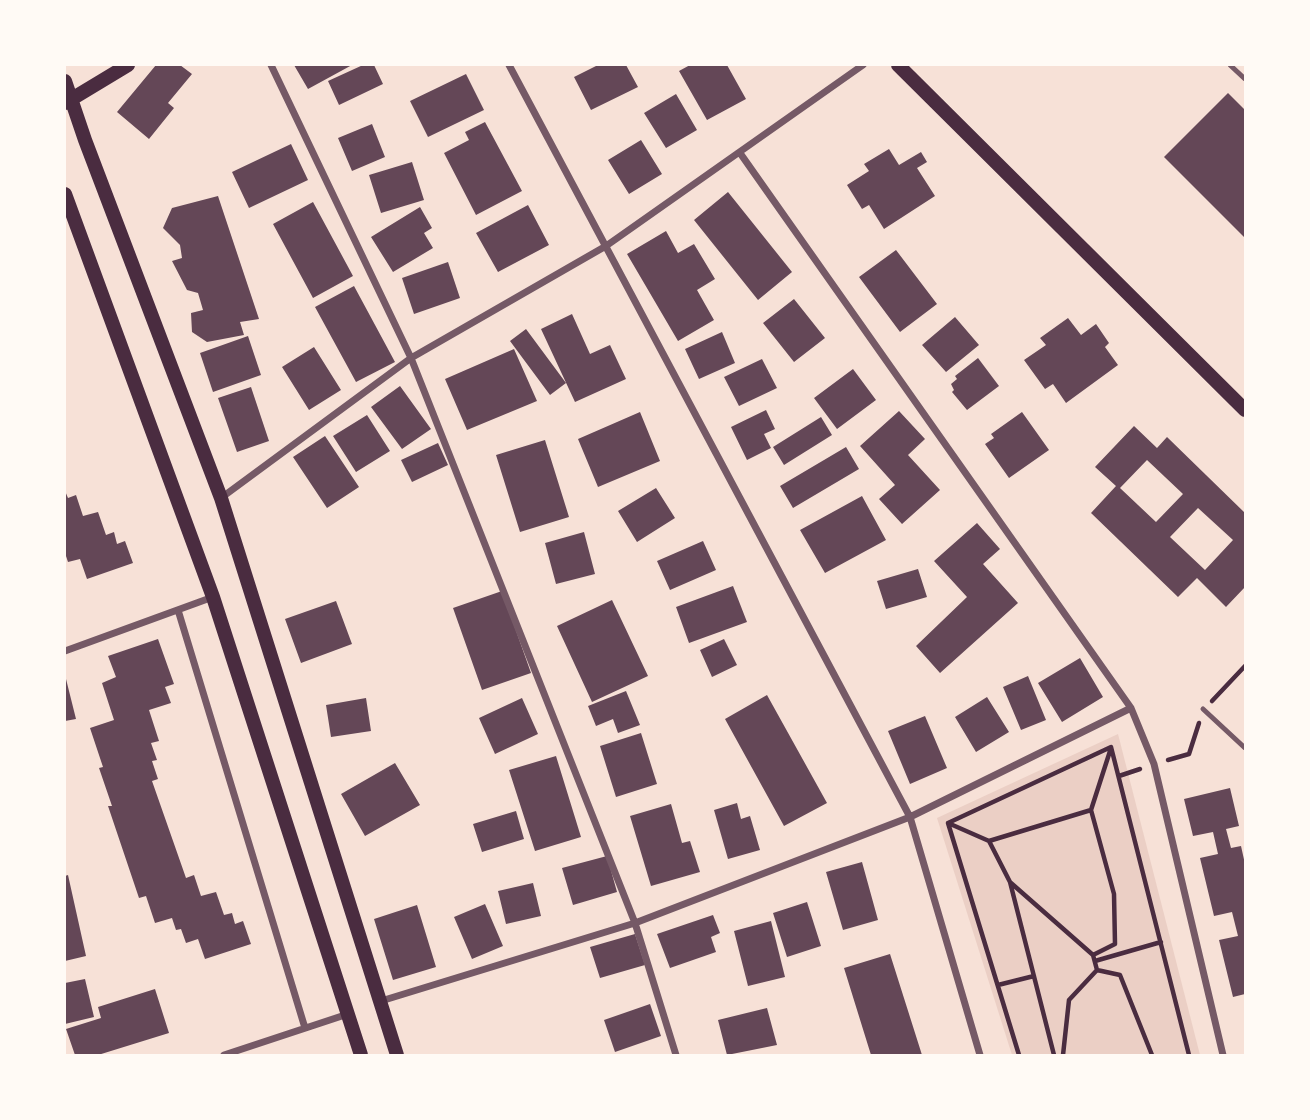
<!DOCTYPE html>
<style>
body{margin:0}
#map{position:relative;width:1310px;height:1120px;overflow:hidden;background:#f7e1d7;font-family:"Exo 2",sans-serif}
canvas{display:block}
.frame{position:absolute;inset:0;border:66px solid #fffaf5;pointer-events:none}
</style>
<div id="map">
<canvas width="1310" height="1120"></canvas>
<div class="frame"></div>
</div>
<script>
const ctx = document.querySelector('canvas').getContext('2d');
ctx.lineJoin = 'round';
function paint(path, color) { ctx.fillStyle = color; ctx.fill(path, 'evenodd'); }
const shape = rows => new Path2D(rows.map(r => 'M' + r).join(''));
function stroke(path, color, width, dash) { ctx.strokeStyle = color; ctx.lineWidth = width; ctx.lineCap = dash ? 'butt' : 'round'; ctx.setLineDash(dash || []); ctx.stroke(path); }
paint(shape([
 [1118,734,1200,1055,1012,1055,937,818]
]), '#ebcfc5');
paint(shape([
 [156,65,180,65,192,74,168,103,174,108,149,139,117,112],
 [294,65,352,65,308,89],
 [363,65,374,65,383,84,339,105,328,81],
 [598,65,626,65,638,87,591,110,574,77],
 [690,65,727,65,746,99,707,120,679,71],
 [466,74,484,110,428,137,410,101],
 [1228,93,1245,110,1245,238,1164,157],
 [676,94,697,130,666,148,644,113],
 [485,122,522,191,476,215,444,153,469,140,465,132],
 [372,124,385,157,352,171,338,138],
 [641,140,662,174,629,194,608,160],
 [291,144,308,180,249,208,232,172],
 [889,149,899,165,921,152,927,162,917,168,935,196,884,229,869,205,862,209,847,185,869,171,864,164],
 [412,162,424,200,381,213,369,175],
 [728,192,792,272,758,300,694,220],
 [218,196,259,319,240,322,244,335,207,342,192,332,191,313,203,310,198,293,187,290,172,261,182,258,180,245,163,228,172,208],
 [313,202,353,276,313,298,273,224],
 [528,205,549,245,498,272,476,233],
 [420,207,432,228,424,233,433,248,393,272,371,237],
 [666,231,678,253,694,244,715,279,697,290,714,320,678,341,627,254],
 [896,250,937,304,900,332,859,277],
 [448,262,460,298,414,314,402,278],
 [354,286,395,362,356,382,315,307],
 [794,299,825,338,794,362,763,323],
 [572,314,590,354,610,345,626,379,575,402,541,329],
 [955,317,979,345,946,372,922,345],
 [1068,318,1081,335,1096,324,1109,343,1105,347,1118,365,1066,403,1053,384,1045,389,1024,360,1046,345,1040,338],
 [526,329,566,383,550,395,510,341],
 [722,332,735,363,699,379,685,349],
 [248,336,261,375,213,392,200,353],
 [314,347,341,390,309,410,282,367],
 [514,349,537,401,467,430,445,379],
 [978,358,999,386,967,410,952,392,954,390,951,384,957,379,955,376],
 [762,359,777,388,739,406,724,377],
 [853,369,876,400,837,429,814,398],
 [400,386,431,429,402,449,371,407],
 [251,387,269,441,237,452,218,398],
 [766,410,775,429,764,434,771,448,747,460,731,427],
 [899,411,925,439,908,455,940,490,902,524,879,499,895,485,860,446],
 [640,412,660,461,598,487,578,439],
 [1022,412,1049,450,1009,478,985,444,994,438,991,434],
 [367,415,390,451,356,472,333,436],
 [821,417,832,435,784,465,773,447],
 [1134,426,1157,448,1167,437,1245,513,1245,587,1226,607,1197,578,1178,597,1091,513,1116,486,1095,467],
 [1147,460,1183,494,1156,522,1120,488],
 [1198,508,1233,540,1205,570,1170,537],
 [325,436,359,487,327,508,293,457],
 [545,440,569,517,520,532,496,455],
 [438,443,448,465,412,482,401,460],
 [846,447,859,469,793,508,780,486],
 [656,488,675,518,637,542,618,511],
 [65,491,68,498,76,495,83,516,98,512,106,535,114,532,117,544,125,541,133,563,87,579,80,559,68,562,65,553],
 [862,496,886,540,825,573,800,530],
 [977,523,1000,549,983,564,1018,603,940,673,916,646,967,597,934,561],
 [584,532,595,574,556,584,545,543],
 [703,541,716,570,670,590,657,561],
 [918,569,927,597,886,609,877,581],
 [733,586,747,622,689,643,676,607],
 [502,591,531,673,482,690,453,608],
 [612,600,648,676,592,702,557,626],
 [336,601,352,644,301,663,285,619],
 [158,639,174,684,165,687,171,703,149,710,159,741,151,743,157,760,152,761,158,779,152,781,186,878,194,875,201,896,216,892,224,915,232,913,235,924,243,921,251,944,205,959,198,939,186,943,181,929,176,930,172,918,155,923,146,896,139,898,108,806,112,806,99,768,103,767,90,728,114,720,102,683,116,677,108,656],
 [724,639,737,665,712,677,700,650],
 [1080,658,1103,697,1062,722,1038,683],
 [65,675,76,719,65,721],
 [1028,676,1046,720,1021,730,1003,687],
 [626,691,640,725,618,733,613,719,596,726,588,706],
 [767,695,827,803,784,826,725,719],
 [987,697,1009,732,976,752,955,717],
 [366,698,371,731,331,737,326,705],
 [522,698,538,734,495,754,479,718],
 [925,716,947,768,910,784,888,731],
 [641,733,657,784,616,797,600,746],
 [556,756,581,837,535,851,509,770],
 [395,763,420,805,365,836,341,794],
 [1230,788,1239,826,1226,829,1231,848,1241,846,1245,864,1245,994,1233,997,1219,940,1238,936,1232,912,1214,916,1200,858,1218,854,1213,832,1193,836,1184,799],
 [737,803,741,819,750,816,760,850,728,859,714,810],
 [671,804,682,843,690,841,700,872,651,886,630,816],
 [516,811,524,839,482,852,473,824],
 [607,856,617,892,573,905,562,868],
 [862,862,878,920,843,930,826,872],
 [68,875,86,956,65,961,65,876],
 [533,883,541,916,506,924,498,891],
 [807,902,821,946,787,957,773,913],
 [485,904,503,946,472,959,454,917],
 [417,905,436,967,393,980,374,919],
 [713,915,720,933,711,937,716,952,670,968,657,934],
 [771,921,785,977,748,986,734,931],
 [635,934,645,965,600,978,590,947],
 [890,954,922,1055,871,1055,844,968],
 [85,979,94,1017,65,1024,65,983],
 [155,989,169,1033,98,1055,75,1055,66,1029,101,1018,98,1007],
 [650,1004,661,1036,615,1052,604,1020],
 [767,1008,777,1045,727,1055,718,1020]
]), '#644757');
stroke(shape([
 [1212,701,1245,666],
 [1168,760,1189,754,1199,723],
 [1119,776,1140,769],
 [1091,810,1111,748],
 [948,823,989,841],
 [1011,883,1093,955,1097,970,1120,975,1152,1055],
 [1095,961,1161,942],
 [998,985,1034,976],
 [1019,1055,948,823,1111,747,1189,1055],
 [1054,1055,1010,882,989,841,1091,810,1114,894,1115,944,1093,955],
 [1063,1055,1069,1000,1097,970]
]), '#4a2c40', 4.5);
stroke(shape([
 [1230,65,1245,79],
 [1203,709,1245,748]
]), '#755966', 5);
stroke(shape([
 [271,65,411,358,635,923,676,1055],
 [509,65,910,817,980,1055],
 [740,153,1131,708,1154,764,1223,1055],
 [221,498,411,358,606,246,863,65],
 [178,610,305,1028],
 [65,651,213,597],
 [381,1001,635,923,910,817,1131,708],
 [224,1055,348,1014]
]), '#755966', 7);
stroke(shape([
 [898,65,1245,410],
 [65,81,85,140,221,498,397,1055],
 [65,103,128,65],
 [65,194,213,597,361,1055]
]), '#4a2c40', 14);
</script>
